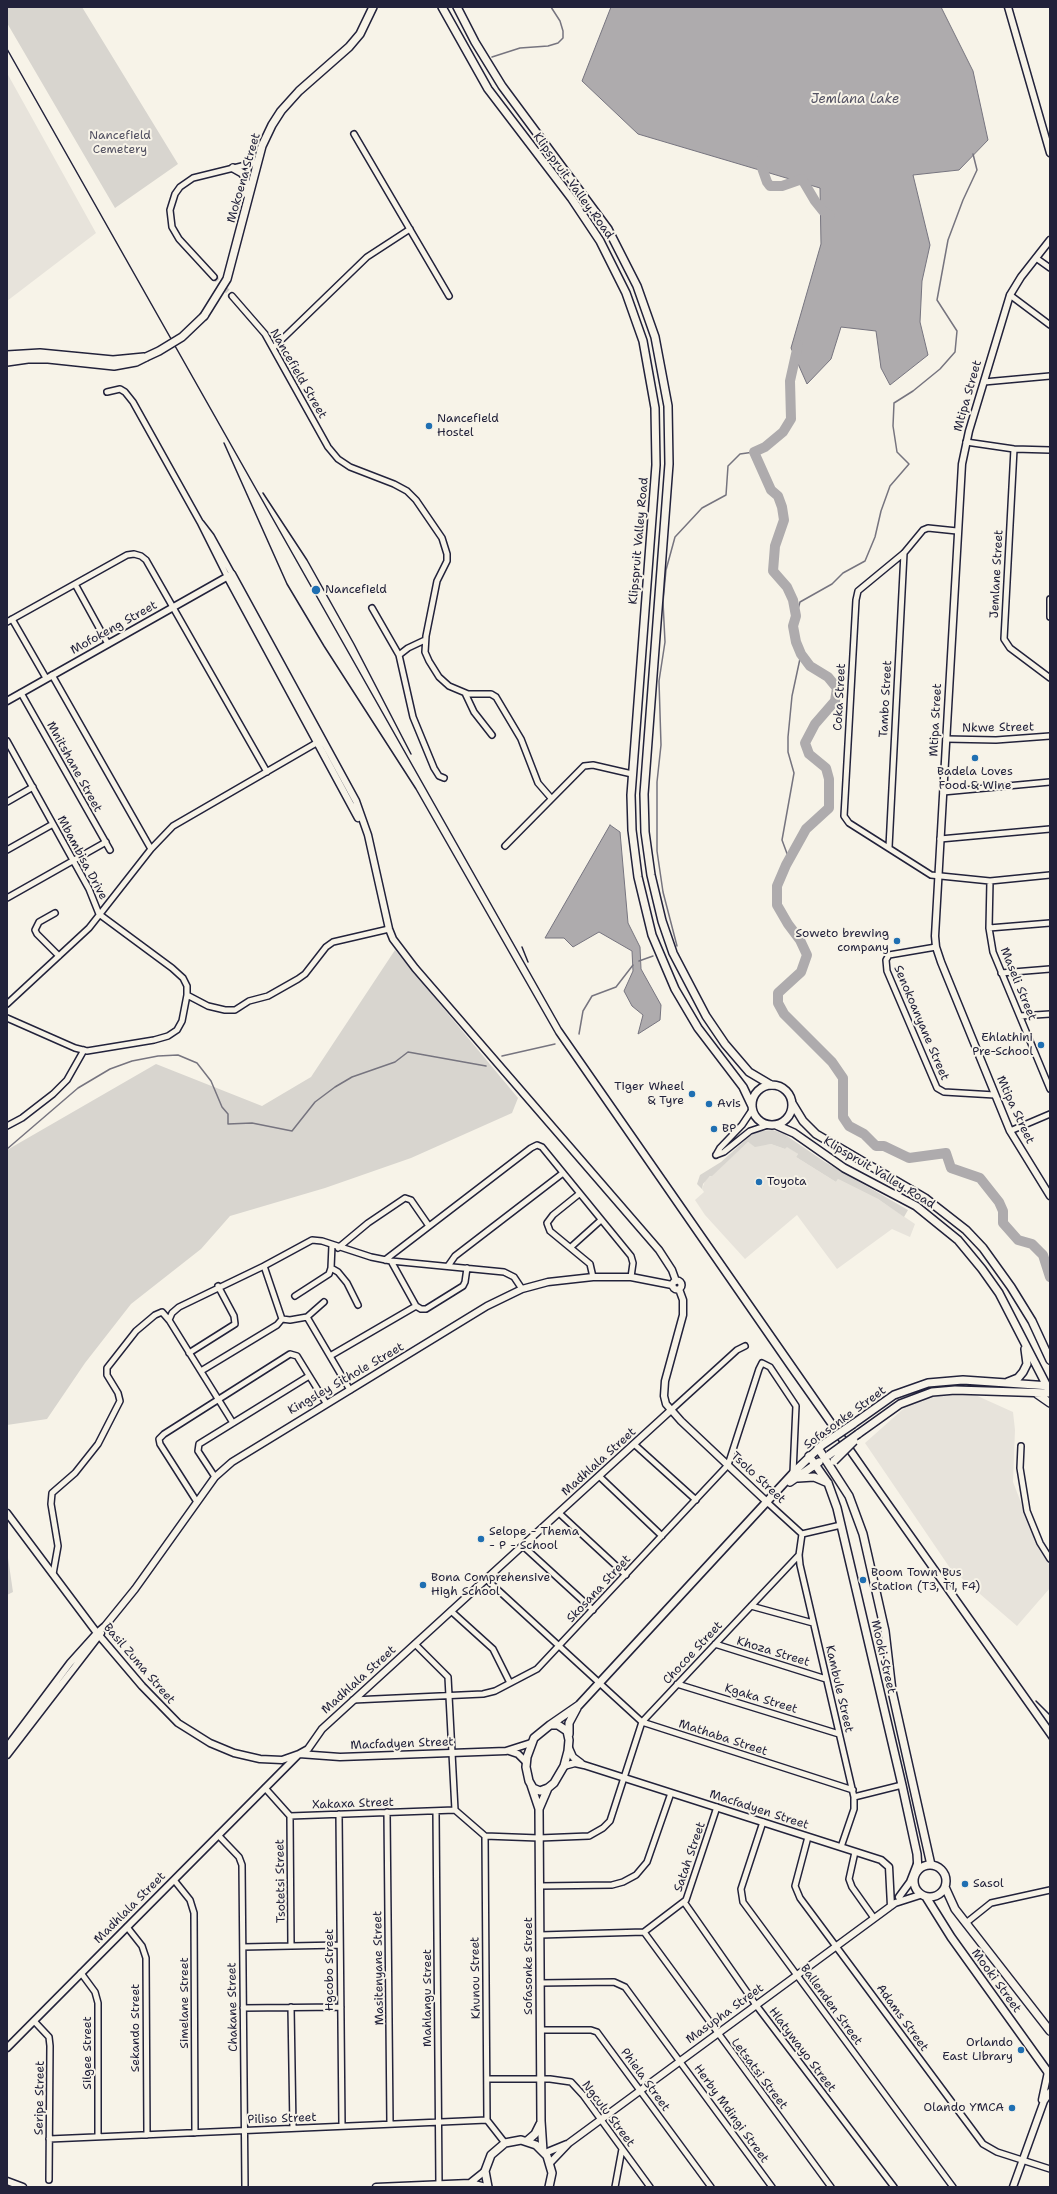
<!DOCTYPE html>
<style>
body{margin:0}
#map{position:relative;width:1057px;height:2194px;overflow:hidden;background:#f7f3e8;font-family:"Shantell Sans",sans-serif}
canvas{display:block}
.frame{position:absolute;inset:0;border:8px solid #22223b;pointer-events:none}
</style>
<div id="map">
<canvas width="1057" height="2194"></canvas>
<div class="frame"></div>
</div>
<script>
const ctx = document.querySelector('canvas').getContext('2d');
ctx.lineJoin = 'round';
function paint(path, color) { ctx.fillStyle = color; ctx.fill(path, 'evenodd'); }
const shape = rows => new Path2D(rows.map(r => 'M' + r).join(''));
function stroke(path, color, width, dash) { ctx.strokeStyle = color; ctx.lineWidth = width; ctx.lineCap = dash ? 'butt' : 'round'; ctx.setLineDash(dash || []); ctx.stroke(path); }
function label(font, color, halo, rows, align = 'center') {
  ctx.font = font + ' "Shantell Sans",sans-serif'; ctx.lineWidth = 4; ctx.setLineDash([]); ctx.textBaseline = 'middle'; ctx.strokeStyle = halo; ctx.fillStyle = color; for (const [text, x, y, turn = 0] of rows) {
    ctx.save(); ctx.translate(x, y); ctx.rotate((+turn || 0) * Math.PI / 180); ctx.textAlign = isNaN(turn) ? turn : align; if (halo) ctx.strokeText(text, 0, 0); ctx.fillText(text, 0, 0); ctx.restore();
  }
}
paint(shape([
 [7,73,96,233,7,301],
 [748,1142,755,1146,771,1144,785,1149,787,1146,798,1154,796,1157,836,1182,838,1179,878,1199,915,1224,910,1237,892,1229,837,1269,797,1215,745,1259,705,1215,695,1200,704,1192,702,1189,705,1181],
 [947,1393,973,1394,1013,1412,1015,1430,1013,1482,1040,1551,1050,1565,1050,1588,1017,1626,950,1568,865,1443,911,1402]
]), '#e7e3db');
paint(shape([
 [7,7,82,7,178,164,115,208,7,23],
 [395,950,518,1098,512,1113,411,1158,325,1188,230,1216,201,1249,131,1304,85,1363,47,1419,7,1425,7,1150,156,1064,262,1106,311,1077],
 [773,1130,784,1134,825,1162,908,1210,904,1217,878,1199,838,1179,836,1182,796,1157,798,1154,787,1147,785,1149,771,1144,755,1147,748,1142,712,1176,710,1176,703,1184,702,1189,697,1184,700,1175,721,1162,751,1135,760,1131],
 [7,1551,13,1592,7,1595]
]), '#d8d5cf');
const water = shape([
 [611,7,941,7,973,71,988,140,959,170,913,175,930,245,922,281,920,322,928,355,890,385,881,368,876,331,841,327,831,359,807,384,791,348,821,244,820,188,638,134,582,81,611,7],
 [610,825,620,832,628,923,640,947,641,969,661,1005,660,1020,638,1034,643,1015,632,1006,624,991,633,971,632,951,599,932,573,947,564,938,545,938,610,825]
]);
paint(water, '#aeabad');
stroke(water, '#76747f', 1);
stroke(shape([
 [492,57,520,48,548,46,558,43,563,38,563,31,560,21,551,7],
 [796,616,800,602,832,584,843,573,865,561,875,537,881,511,890,486,909,464,897,452,893,426,894,403,913,391,940,369,955,352,957,331,937,300,948,240,963,200,977,170,973,154],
 [789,859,782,840,794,773,788,752,788,737,792,696,801,654],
 [677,946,663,892,657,851,657,782,661,745,659,681,665,642,663,602,666,570,675,537,702,508,726,495,728,466,740,454,754,452],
 [639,961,653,956],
 [579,1034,583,1011,592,996,616,987,633,965],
 [502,1056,555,1044],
 [7,1149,78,1088,110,1069,132,1061,158,1056,178,1055,197,1063,211,1081,222,1107,228,1114,228,1124,252,1123,292,1131,315,1102,335,1087,352,1077,395,1062,408,1052,486,1066]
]), '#76747f', 1.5);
stroke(shape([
 [757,161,761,165,767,182,770,186,782,186,802,179,815,201,823,211,830,215],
 [798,345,790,381,791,419,783,432,765,447,754,452,771,490,778,496,782,507,784,520,775,546,773,571,787,587,793,600,796,616,793,626,796,642,801,654,810,666,828,677,837,688,835,701,815,724,805,743,809,754,826,768,829,779,829,808,806,829,786,865,777,886,777,905,788,924,800,940,807,955,801,972,778,993,778,1003,784,1014,832,1062,843,1078,843,1117,849,1126,864,1134,876,1146,884,1146,909,1158,946,1153,951,1168,980,1178,999,1202,1003,1211,1003,1223,1018,1240,1032,1244,1043,1255,1050,1277]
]), '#aeabad', 10);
stroke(shape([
 [214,277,232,296]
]), '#ccc9c5', 5, [5, 2.5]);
const minor = shape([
 [354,134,449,296],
 [1036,258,1050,268],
 [214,277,179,239,172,227,170,210,175,194,180,187,193,178,258,162],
 [1010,295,1050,325],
 [232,296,265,334,328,447,338,459,350,467,394,484,407,491,416,500,442,538,447,554,447,561,437,581,426,636,425,652,429,661,439,677,449,686,468,694,491,694,496,697,521,739,538,783,551,798],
 [273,348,367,257,410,229],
 [984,382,1050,376],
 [107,392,120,389,125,392,133,402,200,522,227,576],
 [966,442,1014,449,1050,450],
 [1014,449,1004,639,1010,648,1050,678],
 [201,523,211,536,232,574],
 [957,531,928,528,923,530,904,553,858,591,856,600,844,816,849,823,931,875,990,881,1050,875],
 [75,584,108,644],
 [1050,599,1050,617],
 [372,608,399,655],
 [12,619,46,678],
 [7,622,127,555,134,554,141,556,146,560,267,772],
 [425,640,408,648,399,655,413,717,434,768,439,776,444,778],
 [52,675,151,849],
 [21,693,110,850],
 [465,693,474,712,492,735],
 [946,739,996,740,1050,736],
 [7,741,89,889,99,914],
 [943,792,1050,782],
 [7,802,33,787],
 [940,839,1050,829],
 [505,846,584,766,593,765,632,774],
 [889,847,904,553],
 [7,850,53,824],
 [990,881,989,928,993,952,1050,1089],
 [7,898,106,842],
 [55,913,39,922,35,930,37,934,59,956],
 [989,928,1050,923],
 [936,947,889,955,886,960,887,971,937,1088,944,1092,995,1095],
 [1001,973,1050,969],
 [187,995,208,1006,225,1010,235,1010,249,1001,268,996,298,979,305,974,326,947,333,942,389,929],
 [7,1004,89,928,151,849,173,826,318,742],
 [1020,1016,1050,1014],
 [7,1018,75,1048,87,1051,154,1040,168,1036,177,1030,182,1021,187,995,187,986,183,978,172,968,99,914],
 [7,1126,22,1118,53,1094,67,1080,84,1050],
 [1010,1131,1050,1114],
 [716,1155,724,1152,750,1131,768,1125],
 [716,1155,720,1148,742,1125,752,1110],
 [579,1194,553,1215,547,1223,550,1231,590,1264,593,1277],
 [571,1247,601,1220],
 [338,1248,368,1223,405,1198,411,1200,429,1226],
 [385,1260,531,1148,537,1145,542,1147,631,1256,633,1263,631,1277],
 [391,1261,416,1306,421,1309,426,1309,463,1286,465,1282,467,1268],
 [264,1266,282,1319],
 [448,1266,455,1256,563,1173],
 [331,1268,338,1272,347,1283,358,1305],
 [295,1296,329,1274,331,1268,332,1245],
 [307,1317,350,1390],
 [169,1320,172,1313,179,1307,264,1266,312,1240,322,1241,371,1257,391,1261,504,1272,514,1277,522,1289],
 [189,1353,235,1324,234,1316,218,1286],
 [330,1356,416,1306],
 [201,1371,277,1325,282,1319,290,1320,307,1317,324,1302],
 [670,1411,737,1350,745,1346],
 [634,1444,696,1500],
 [1021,1446,1020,1468,1027,1511,1040,1543,1050,1559],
 [599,1476,662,1536],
 [215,1477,198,1451,199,1444,309,1376],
 [197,1502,160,1444,159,1439,164,1434,290,1354,297,1356,326,1403],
 [768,1503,802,1534,841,1525],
 [559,1513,626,1575],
 [802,1534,799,1555,800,1565,854,1797,854,1809,841,1847],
 [523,1546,593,1610],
 [53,1574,58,1546,51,1504,52,1493,75,1473,98,1444,120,1401,118,1393,107,1375,107,1368,136,1331,155,1315,162,1312,169,1320,233,1423],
 [486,1579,642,1722,853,1790],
 [751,1606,813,1623],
 [451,1611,493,1649,510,1683],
 [415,1644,448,1677,455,1810,485,1836,539,1838,589,1836,603,1828,610,1821,642,1722,799,1555],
 [715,1644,826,1679],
 [677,1684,839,1734],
 [353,1700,483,1694,495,1691,537,1669,728,1465,759,1369,762,1363,770,1367,796,1406,793,1473],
 [265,1788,290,1816],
 [854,1797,902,1785],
 [436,1811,439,2185],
 [387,1812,390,2124],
 [339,1814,342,2126],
 [290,1816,455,1810],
 [290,1816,291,1946],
 [763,1822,741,1889,743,1902,953,2187],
 [218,1835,239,1857,242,1865,245,2187],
 [485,1836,487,2120],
 [808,1837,795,1886,800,1898,983,2144,997,2152,1050,2169],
 [855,1852,849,1879,852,1887,874,1918],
 [174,1880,190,1900,194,1913,195,2133],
 [540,1886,612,1885,623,1882,636,1875,647,1862,671,1793],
 [684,1902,756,2005,894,2187],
 [966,1923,991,1903,1050,1890],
 [127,1927,142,1946,146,1958,147,2135],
 [644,1932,831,2187],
 [540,1935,644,1932,686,1900,717,1807],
 [243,1947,340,1945],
 [81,1973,95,1992,98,2003,98,2137],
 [540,1983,614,1982,625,1987,772,2187],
 [291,2007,293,2128],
 [243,2008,341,2007],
 [34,2021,49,2037,50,2046,49,2180],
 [540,2030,591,2030,597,2032,711,2187],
 [487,2079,550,2079,571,2082,583,2095,650,2187],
 [487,2120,505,2143],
 [49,2139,487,2120],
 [615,2187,622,2149]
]);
const tertiary = shape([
 [1008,7,1050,153],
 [1050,240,1021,277,1010,295,969,431,962,464,935,936,936,947,941,962,1010,1131,1050,1196],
 [227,576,358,818],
 [7,701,232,574,356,801,368,835,389,929,393,939,415,968,659,1250,672,1270,676,1281],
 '672.5 1285a4.5 4.5 0 1 1 9 0a4.5 4.5 0 1 1-9 0Z',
 [679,1289,683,1300,683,1315,665,1381,664,1396,666,1404,681,1421,768,1503],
 [7,1513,97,1633,142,1686,178,1723,210,1743,234,1753,260,1759,282,1760,299,1754,340,1757,506,1751,531,1743],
 [7,1747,70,1663,97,1633,105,1626,135,1589,215,1477,232,1462,487,1306,522,1289,548,1282,593,1277,631,1277,672,1285],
 [569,1748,573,1757,581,1763],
 [509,1751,518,1754,526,1762],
 [7,1755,101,1633],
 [564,1766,575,1763,584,1765,881,1860,889,1867,891,1906],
 [899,1897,910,1882,917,1864],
 [7,2048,299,1754,308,1749,322,1729,670,1411],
 [1042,2100,1048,2072],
 [545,2153,567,2144],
 [550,2163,569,2143,895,1903,920,1895],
 [7,2181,23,2187],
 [470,2183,485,2171],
 [376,2187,470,2183,486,2187],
 [1013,2187,1044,2101,1050,2092]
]);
const secondary = shape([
 [442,7,488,89,572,199,600,241,626,293,643,341,655,408,656,465,631,795,632,830,638,877,652,935,675,989,698,1028,743,1087,752,1106],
 [457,7,475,42,502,86,608,229,637,286,655,337,668,406,669,464,644,794,645,832,651,875,662,921,673,953,706,1016,725,1044,749,1072,771,1085],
 [233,168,242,173,245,177,247,194],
 [204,316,227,279,262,146,272,125,281,111,299,91,349,47,360,34,373,7],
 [7,355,40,353,113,360,144,357],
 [7,362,28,359,48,359,114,366,136,362,146,357],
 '752 1105a20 20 0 1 1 40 0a20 20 0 1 1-40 0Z',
 [792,1103,803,1121,816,1134,925,1198,966,1230,983,1248,1011,1287,1032,1321,1050,1360],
 [776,1125,794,1133,844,1168,916,1206,958,1240,982,1269,999,1293,1050,1392],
 [1008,1382,1018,1378,1023,1372,1027,1364,1025,1349],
 [1037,1394,1050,1403],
 [853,1424,894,1395,928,1383,963,1380,1050,1386],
 [858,1434,900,1404,932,1392,955,1390,1050,1393],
 [818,1448,849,1496,863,1534,885,1631,892,1691,931,1865],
 [809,1456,828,1483,837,1508,902,1785,917,1854,918,1870],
 [798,1478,814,1477,828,1483],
 [790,1482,819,1462],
 [550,1725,579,1705,797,1469,821,1446],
 [550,1725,558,1725,567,1731,569,1740,568,1751,564,1766,554,1783,548,1788,540,1791,533,1788,529,1781,526,1767,527,1757,534,1738,550,1725],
 [569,1734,569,1723,577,1708],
 [531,1785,539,1809],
 '914 1881a16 16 0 1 1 32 0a16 16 0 1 1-32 0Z',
 [945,1887,955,1909,1050,2031],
 [926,1897,951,1937,1050,2075],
 [527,2141,535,2134,540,2124],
 [543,2151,541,2121,539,1809,548,1788],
 [488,2187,485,2171,491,2155,505,2143,521,2140,536,2145,547,2156,552,2173,549,2187]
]);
stroke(minor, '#22223b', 8);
stroke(tertiary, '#22223b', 9);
stroke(secondary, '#22223b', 10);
stroke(minor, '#f7f3e8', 5);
stroke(tertiary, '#f7f3e8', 6);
stroke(secondary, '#f7f3e8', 7);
stroke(shape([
 [7,49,561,1028,884,1492,1050,1726],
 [224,443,287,584,324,646,416,789,556,1034,788,1369,1050,1740],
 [263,493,307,560,354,644,411,754],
 [522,947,528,962],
 [1036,1701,1050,1715]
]), '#22223b', 1.5);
const secondaryBridge = shape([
 [146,357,159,351,182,337,204,316],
 [822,1445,853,1424],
 [829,1455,858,1434],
 [834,1461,854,1441]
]);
stroke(secondaryBridge, '#22223b', 10, []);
stroke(secondaryBridge, '#f7f3e8', 7);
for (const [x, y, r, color] of [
 [429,426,4,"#1f6fb2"],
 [316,590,5,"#1f6fb2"],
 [975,758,4,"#1f6fb2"],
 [897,941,4,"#1f6fb2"],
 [1041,1045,4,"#1f6fb2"],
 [692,1094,4,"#1f6fb2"],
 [709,1104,4,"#1f6fb2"],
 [714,1129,4,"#1f6fb2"],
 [759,1182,4,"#1f6fb2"],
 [481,1539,4,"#1f6fb2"],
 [863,1580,4,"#1f6fb2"],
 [423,1585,4,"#1f6fb2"],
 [965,1884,4,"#1f6fb2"],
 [1021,2050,4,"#1f6fb2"],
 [1012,2108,4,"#1f6fb2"]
]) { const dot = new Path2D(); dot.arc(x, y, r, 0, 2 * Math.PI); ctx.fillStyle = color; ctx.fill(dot); stroke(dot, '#f7f3e8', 1.5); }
label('12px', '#504f60', '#f7f3e8', [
 ["Nancefield",120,136],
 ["Cemetery",120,150]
]);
label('12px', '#22223b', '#f7f3e8', [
 ["Mokoena Street",244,178,-74],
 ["Klipspruit Valley Road",573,186,54],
 ["Nancefield Street",298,374,60],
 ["Mtipa Street",968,396,-74],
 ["Klipspruit Valley Road",639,541,-85],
 ["Jemlane Street",997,574,-87],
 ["Mofokeng Street",114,628,-29],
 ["Coka Street",840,697,-87],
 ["Tambo Street",886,699,-87],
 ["Mtipa Street",936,720,-87],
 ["Nkwe Street",998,728,-1],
 ["Mnitshane Street",74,767,61],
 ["Mbambisa Drive",82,858,62],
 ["Maseli Street",1018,984,68],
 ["Senokoanyane Street",921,1023,67],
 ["Mtipa Street",1015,1110,65],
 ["Klipspruit Valley Road",879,1173,31],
 ["Kingsley Sithole Street",346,1379,-30],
 ["Sofasonke Street",845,1418,-36],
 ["Madhlala Street",599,1462,-42],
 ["Tsolo Street",758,1478,43],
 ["Skosana Street",599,1589,-47],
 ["Khoza Street",773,1652,17],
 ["Chocoe Street",693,1653,-47],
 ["Mooki Street",883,1657,77],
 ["Basil Zuma Street",139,1664,49],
 ["Madhlala Street",359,1680,-42],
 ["Kambule Street",839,1689,77],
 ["Kgaka Street",761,1699,17],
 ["Mathaba Street",723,1738,18],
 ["Macfadyen Street",402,1744,-2],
 ["Xakaxa Street",353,1804,-2],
 ["Macfadyen Street",759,1810,18],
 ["Satah Street",690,1857,-71],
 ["Tsotetsi Street",281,1881,-91],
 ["Madhlala Street",130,1908,-45],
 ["Sofasonke Street",529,1966,-90],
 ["Masitenyane Street",379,1968,-91],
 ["Hgcobo Street",330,1970,-90],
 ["Khunou Street",476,1978,-91],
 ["Mooki Street",996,1981,54],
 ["Mahlangu Street",428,1998,-90],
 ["Simelane Street",185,2003,-90],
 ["Ballenden Street",831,2005,54],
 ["Chakane Street",233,2007,-91],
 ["Masupha Street",725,2014,-36],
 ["Adams Street",902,2018,54],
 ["Sekando Street",136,2028,-90],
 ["Hlatywayo Street",802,2050,53],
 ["Silgee Street",88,2053,-90],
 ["Letsatsi Street",759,2074,53],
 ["Phiela Street",645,2080,54],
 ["Seripe Street",40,2098,-89],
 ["Ngculu Street",608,2114,53],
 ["Herby Mdingi Street",731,2114,54],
 ["Piliso Street",282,2119,-2]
]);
label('12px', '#22223b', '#f7f3e8', [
 ["Nancefield",437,419],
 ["Hostel",437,433],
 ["Nancefield",325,590],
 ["Badela Loves",975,772,"center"],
 ["Food & Wine",975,786,"center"],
 ["Soweto brewing",889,934,"right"],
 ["company",889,948,"right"],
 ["Ehlathini",1033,1038,"right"],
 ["Pre-School",1033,1052,"right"],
 ["Tiger Wheel",684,1087,"right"],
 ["& Tyre",684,1101,"right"],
 ["Avis",717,1104],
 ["BP",722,1129],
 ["Toyota",767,1182],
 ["Selope - Thema",489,1532],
 ["- P - School",489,1546],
 ["Boom Town Bus",871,1573],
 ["Station (T3, T1, F4)",871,1587],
 ["Bona Comprehensive",431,1578],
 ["High School",431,1592],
 ["Sasol",973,1884],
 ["Orlando",1013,2043,"right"],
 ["East Library",1013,2057,"right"],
 ["Olando YMCA",1004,2108,"right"]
], 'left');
label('italic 13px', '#535263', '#f7f3e8', [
 ["Jemlana Lake",855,100]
]);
</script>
